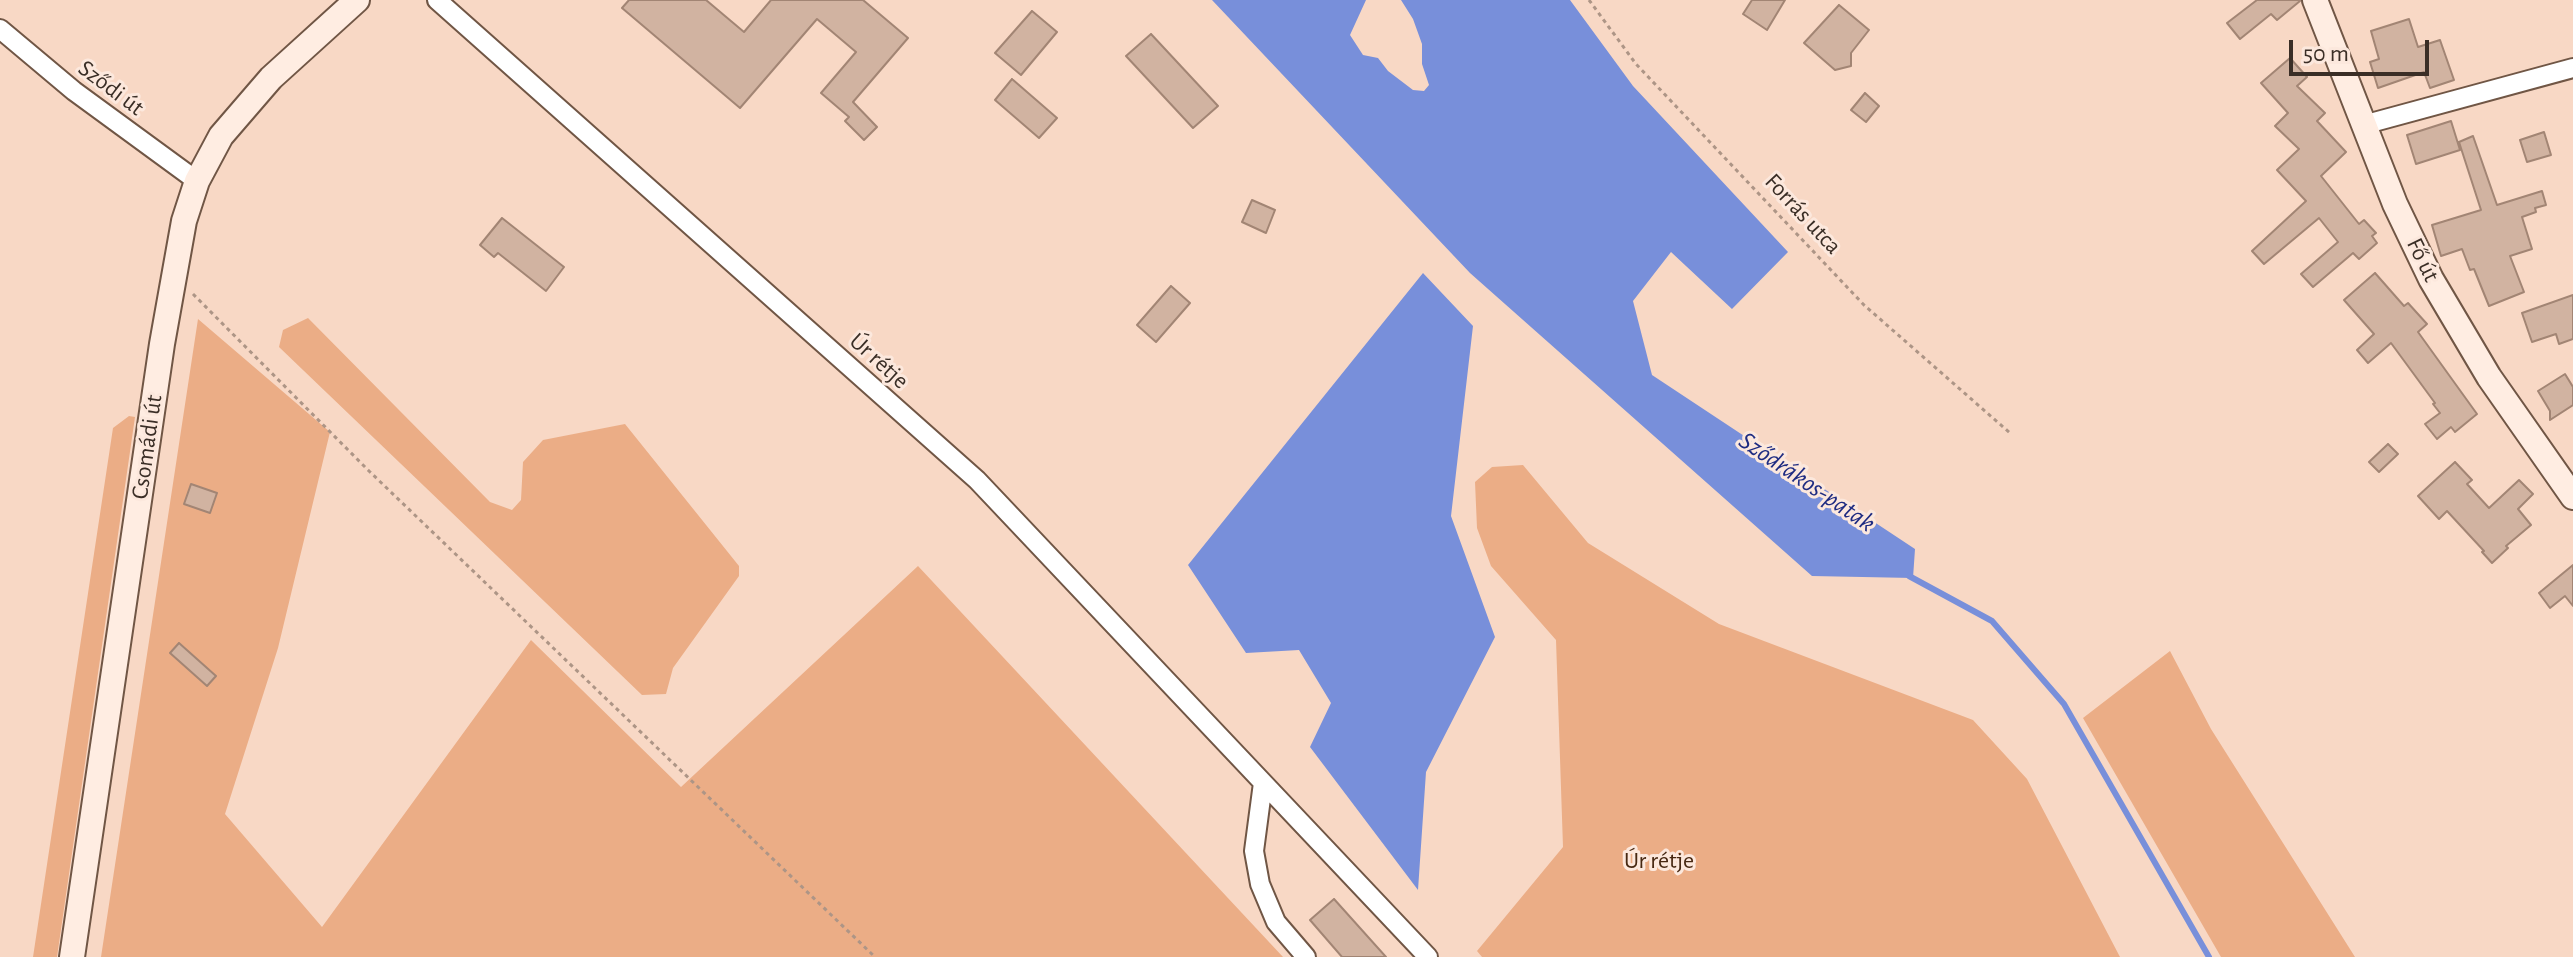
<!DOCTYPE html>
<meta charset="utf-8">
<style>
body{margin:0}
#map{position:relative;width:2573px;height:957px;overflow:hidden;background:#f8d8c5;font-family:"Alegreya Sans",sans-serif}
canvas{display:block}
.scale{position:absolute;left:2289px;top:40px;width:140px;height:36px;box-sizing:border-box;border:4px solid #3a2e26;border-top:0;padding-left:10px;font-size:24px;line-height:28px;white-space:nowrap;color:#3a2e26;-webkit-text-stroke:6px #fce8dd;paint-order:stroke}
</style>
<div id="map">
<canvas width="2573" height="957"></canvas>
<div class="scale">50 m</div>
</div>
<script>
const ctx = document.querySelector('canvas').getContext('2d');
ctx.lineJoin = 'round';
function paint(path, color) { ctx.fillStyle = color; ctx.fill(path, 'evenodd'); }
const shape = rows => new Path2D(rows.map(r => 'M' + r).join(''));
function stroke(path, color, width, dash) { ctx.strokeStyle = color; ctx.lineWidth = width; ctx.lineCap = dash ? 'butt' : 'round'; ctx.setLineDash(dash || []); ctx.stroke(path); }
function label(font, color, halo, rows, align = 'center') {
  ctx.font = font + ' "Alegreya Sans",sans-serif'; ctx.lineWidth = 6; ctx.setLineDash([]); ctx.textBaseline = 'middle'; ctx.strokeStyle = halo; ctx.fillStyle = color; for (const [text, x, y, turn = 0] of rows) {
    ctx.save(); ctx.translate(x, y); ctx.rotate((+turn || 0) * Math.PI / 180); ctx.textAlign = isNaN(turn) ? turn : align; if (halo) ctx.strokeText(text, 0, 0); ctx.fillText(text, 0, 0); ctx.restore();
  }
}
paint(shape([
 [308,318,490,502,512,510,521,500,523,462,543,440,625,424,739,566,739,576,673,668,666,694,642,695,279,347,283,330],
 [198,319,330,432,278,648,225,814,322,927,531,640,681,787,918,566,1283,957,101,957],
 [129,416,135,417,57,957,33,957,113,428],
 [1523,465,1588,543,1719,624,1973,720,2027,779,2120,957,1482,957,1477,951,1563,847,1556,640,1491,566,1477,528,1475,482,1492,467],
 [2170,651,2211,729,2355,957,2221,957,2083,718]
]), '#ebad86');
paint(shape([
 [1212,0,1366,0,1350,35,1363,55,1378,58,1388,71,1413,90,1424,91,1429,85,1422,64,1422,44,1413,19,1401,0,1570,0,1633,86,1788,252,1732,309,1671,252,1633,301,1652,375,1915,549,1913,578,1812,576,1470,273],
 [1423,273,1473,326,1451,516,1495,637,1426,772,1418,890,1310,747,1331,703,1299,650,1246,653,1188,565]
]), '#788fda');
stroke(shape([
 [1909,576,1992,621,2064,704,2209,957]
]), '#788fda', 6);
const building = shape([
 [629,0,706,0,744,32,771,0,863,0,908,38,853,102,877,127,864,140,845,121,849,117,821,93,856,52,817,19,740,108,622,8,629,0],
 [1752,0,1785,0,1767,30,1743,14,1752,0],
 [2257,0,2300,0,2300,1,2277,20,2271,14,2240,39,2227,23,2257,0],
 [1839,5,1869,30,1851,53,1851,66,1835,70,1804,43,1839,5],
 [1032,11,1057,32,1021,75,995,53,1032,11],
 [2409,19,2418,47,2440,40,2454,80,2430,88,2424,72,2378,88,2370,62,2379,59,2371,31,2409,19],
 [1151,34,1218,106,1193,128,1126,56,1151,34],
 [2290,58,2307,77,2297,86,2325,113,2317,121,2346,152,2321,176,2359,224,2364,220,2376,233,2372,236,2377,243,2359,259,2353,253,2313,287,2301,274,2338,242,2319,218,2264,264,2252,251,2306,201,2277,170,2299,149,2275,126,2288,113,2261,83,2290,58],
 [1012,79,1057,118,1039,138,995,100,1012,79],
 [1865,93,1879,106,1866,122,1851,110,1865,93],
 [2451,121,2460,150,2416,164,2407,135,2451,121],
 [2544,132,2551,155,2527,162,2520,140,2544,132],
 [2473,136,2497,205,2542,191,2546,205,2535,208,2536,212,2522,217,2532,249,2510,256,2524,292,2489,306,2474,269,2470,270,2462,249,2441,256,2432,225,2481,210,2459,142,2473,136],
 [1252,200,1275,210,1266,233,1242,222,1252,200],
 [502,218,564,267,546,291,498,253,494,257,480,245,502,218],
 [2375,273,2404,306,2408,303,2427,324,2418,332,2477,414,2455,432,2451,427,2437,439,2425,424,2440,413,2433,404,2435,403,2391,343,2368,363,2357,350,2374,334,2344,300,2375,273],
 [1171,286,1190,303,1156,342,1137,325,1171,286],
 [2573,295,2573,339,2559,344,2556,334,2532,342,2522,313,2573,295],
 [2565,374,2573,387,2573,405,2550,420,2550,411,2538,391,2565,374],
 [2388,444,2398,454,2379,472,2369,462,2388,444],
 [2455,462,2472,480,2467,484,2489,508,2519,480,2533,494,2518,509,2531,525,2506,546,2508,548,2492,563,2482,552,2484,551,2447,511,2439,519,2418,496,2455,462],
 [191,484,217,493,210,513,184,504,191,484],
 [2573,565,2573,606,2565,596,2550,608,2539,593,2573,565],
 [179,643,216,676,207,686,170,653,179,643],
 [1334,899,1386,957,1342,957,1310,920,1334,899]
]);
paint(building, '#d1b3a1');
stroke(building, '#a28574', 2);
const street = shape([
 [437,0,977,480,1428,957],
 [0,29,74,91,197,181],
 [2363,125,2573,68],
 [1263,783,1254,851,1260,884,1276,922,1306,957]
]);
const secondary = shape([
 [2315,0,2395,204,2431,279,2489,377,2573,497],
 [72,957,162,344,184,221,197,181,221,136,271,78,357,0]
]);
stroke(street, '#705645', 22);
stroke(secondary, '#705645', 28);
stroke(shape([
 [1589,0,1636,64,1864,305,2010,433],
 [193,294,369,471,875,957]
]), '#ad9586', 3, [4, 4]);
stroke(street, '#fff', 18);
stroke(secondary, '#ffede2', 24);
label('24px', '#3a2e26', '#fce8dd', [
 ["Sződi út",111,88,37],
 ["Forrás utca",1803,214,47],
 ["Fő út",2423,260,64],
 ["Úr rétje",879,361,42],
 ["Csomádi út",147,447,-82]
]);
label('24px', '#472812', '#fce8dd', [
 ["Úr rétje",1659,861]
]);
label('italic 26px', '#1f2c82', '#fce8dd', [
 ["Sződrákos-patak",1807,482,34]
]);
</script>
